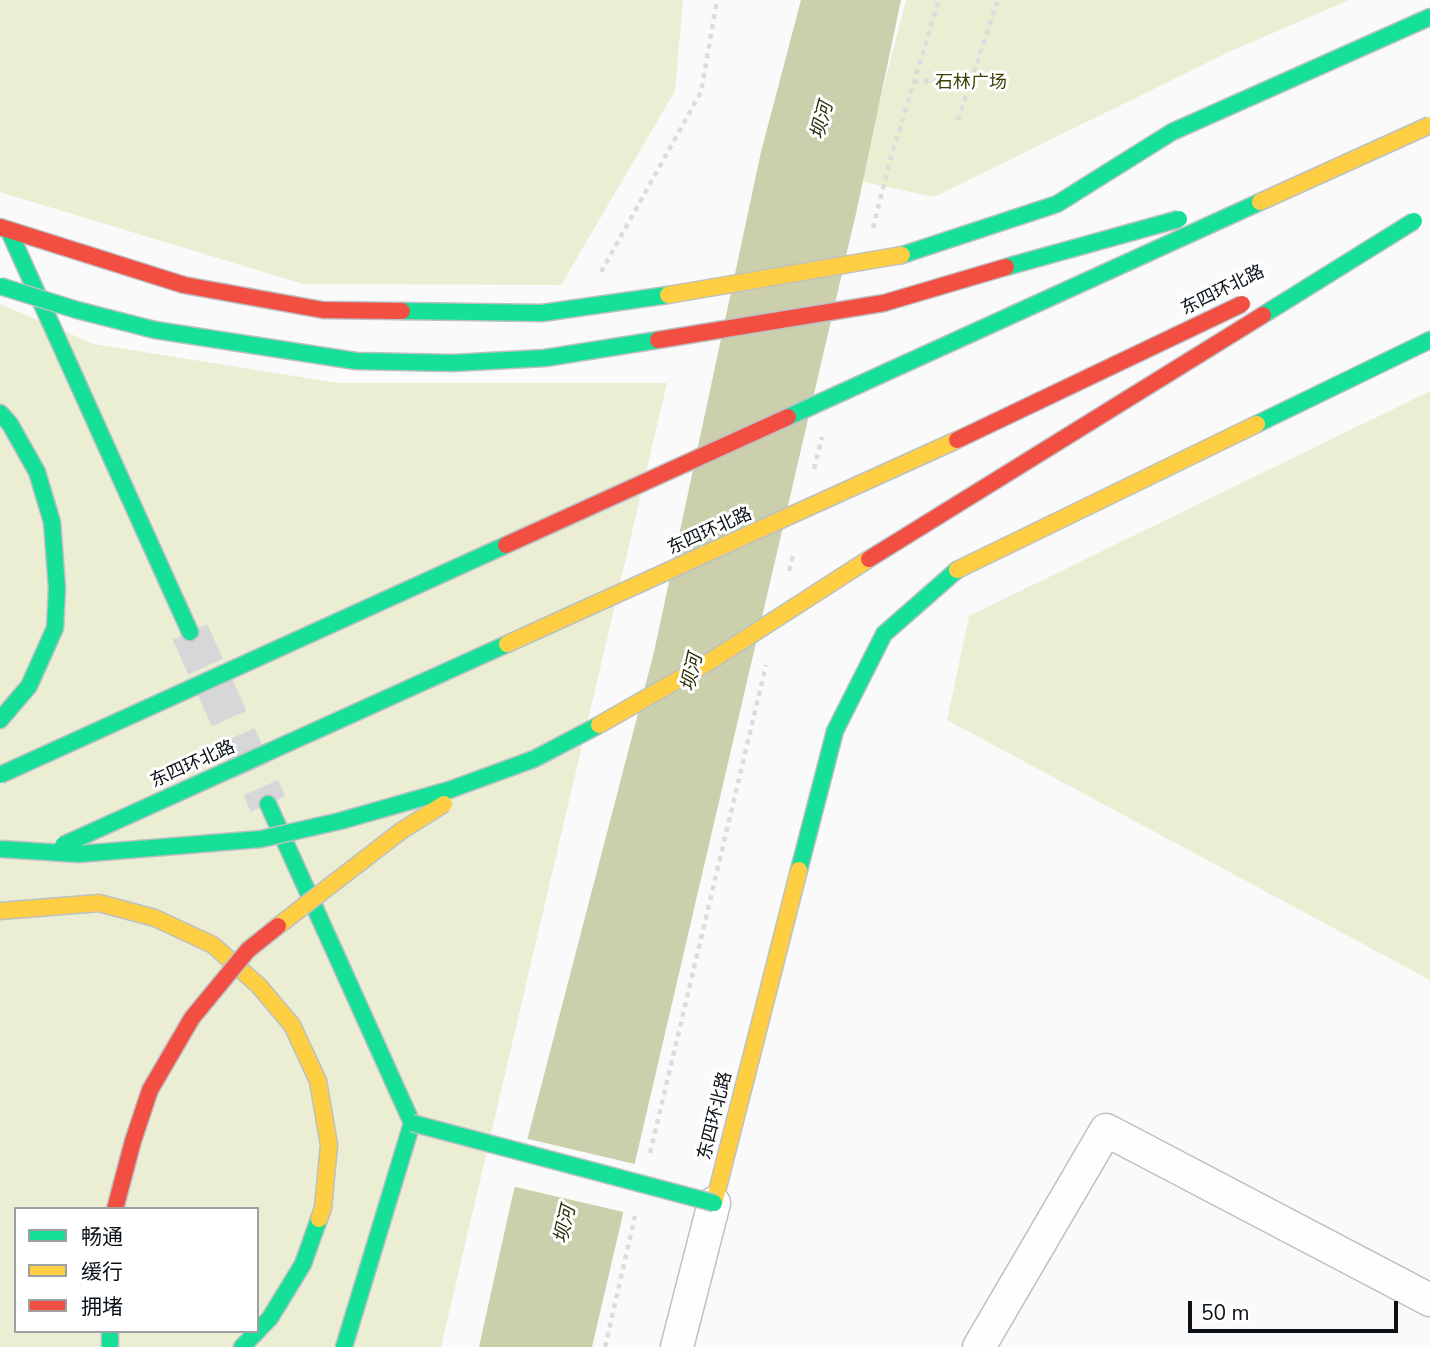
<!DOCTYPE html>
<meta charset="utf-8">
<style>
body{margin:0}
#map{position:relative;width:1430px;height:1347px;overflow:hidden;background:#fafafa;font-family:"Nunito Sans","Noto Sans SC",sans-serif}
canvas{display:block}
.legend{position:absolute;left:14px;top:1207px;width:245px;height:126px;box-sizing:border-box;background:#fff;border:2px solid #9da0a3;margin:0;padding:9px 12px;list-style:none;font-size:21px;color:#0a1218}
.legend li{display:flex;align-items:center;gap:14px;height:35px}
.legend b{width:35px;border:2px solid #9da0a3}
.scale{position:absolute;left:1188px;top:1301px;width:210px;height:32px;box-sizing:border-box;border:4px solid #0a1218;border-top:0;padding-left:9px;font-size:21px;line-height:24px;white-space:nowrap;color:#0a1218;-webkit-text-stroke:5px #fff;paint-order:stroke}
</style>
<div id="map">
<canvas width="1430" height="1347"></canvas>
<ul class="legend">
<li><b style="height:9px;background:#16e098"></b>畅通</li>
<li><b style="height:9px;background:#ffcf43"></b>缓行</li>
<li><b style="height:9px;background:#f24e42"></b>拥堵</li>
</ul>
<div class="scale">50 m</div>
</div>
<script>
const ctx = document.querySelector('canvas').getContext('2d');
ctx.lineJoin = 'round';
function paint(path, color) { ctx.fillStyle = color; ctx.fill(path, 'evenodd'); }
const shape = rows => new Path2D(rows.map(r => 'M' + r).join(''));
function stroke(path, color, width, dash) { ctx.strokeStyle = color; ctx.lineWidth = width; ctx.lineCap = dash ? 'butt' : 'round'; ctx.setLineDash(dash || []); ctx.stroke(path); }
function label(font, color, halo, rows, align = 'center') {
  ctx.font = font + ' "Nunito Sans","Noto Sans SC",sans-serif'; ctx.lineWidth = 6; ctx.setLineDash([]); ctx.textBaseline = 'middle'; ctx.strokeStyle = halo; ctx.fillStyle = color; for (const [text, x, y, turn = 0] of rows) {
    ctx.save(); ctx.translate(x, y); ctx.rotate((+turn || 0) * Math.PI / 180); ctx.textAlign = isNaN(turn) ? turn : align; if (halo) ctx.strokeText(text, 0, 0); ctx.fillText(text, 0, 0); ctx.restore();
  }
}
paint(shape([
 [0,0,683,0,675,91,561,285,303,284,0,192],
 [906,0,1349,0,1229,52,934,197,859,181],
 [0,304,94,344,338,383,667,383,441,1347,0,1347],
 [16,1209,257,1209,257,1331,16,1331],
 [1430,391,1430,980,947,720,969,616]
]), '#eceed4');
paint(shape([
 [801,0,901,0,857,209,592,1347,479,1347,512,1198,654,652,761,152]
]), '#cbcfac');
paint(shape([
 [524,1138,639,1165,628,1213,511,1186]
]), '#fafafa');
stroke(shape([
 [190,632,268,804]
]), '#d6d7d8', 38, [38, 19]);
const street = shape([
 [677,1347,714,1203],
 [979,1347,1106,1130,1430,1300]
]);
const fast = shape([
 [9,231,190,632],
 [902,255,1057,204,1172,132,1430,17],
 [77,310,155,330,356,361,453,363,545,358,658,340],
 [402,311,542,313,668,295],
 [0,413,10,424,37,472,52,522,57,588,55,628,29,686,0,720],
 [1257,424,1430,340],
 [268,804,412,1123,344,1347],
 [799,870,835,731,884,634,957,570],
 [110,1331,110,1347],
 [242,1347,270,1318,303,1264,319,1219]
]);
const slow = shape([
 [957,570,1257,424],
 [0,911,99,903,155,918,213,945,259,986,292,1025,318,1081,329,1145,323,1208,319,1219],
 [714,1203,799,870]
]);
const jam = shape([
 [0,227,184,285,323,310,402,311]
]);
stroke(street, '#bcc0c4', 35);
stroke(fast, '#bcc0c4', 19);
stroke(slow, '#bcc0c4', 19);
stroke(jam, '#bcc0c4', 19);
stroke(shape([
 [914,82,972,78],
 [958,120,998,0],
 [873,228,889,164,939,0],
 [601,272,701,92,717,0],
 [814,469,822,437],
 [789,571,794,552],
 [650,1153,766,665],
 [605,1347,635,1216]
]), '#dbdcdc', 4.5, [5, 5]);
stroke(street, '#fefefe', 32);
stroke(fast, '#16e098', 16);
stroke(slow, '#ffcf43', 16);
stroke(jam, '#f24e42', 16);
const fastBridge = shape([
 [1006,267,1179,219],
 [0,286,77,310],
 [1263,315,1414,221],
 [788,417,1260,202],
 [0,775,506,545],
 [63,845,507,644],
 [0,849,79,854,261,839,340,821,449,790,534,759,599,725],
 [412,1123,714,1203]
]);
const slowBridge = shape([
 [1260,202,1430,125],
 [668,295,902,255],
 [507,644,957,440],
 [599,725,709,662,869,559],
 [278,926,401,831,444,804]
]);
const jamBridge = shape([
 [658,340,884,303,1006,267],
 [957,440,1242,304],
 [506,545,788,417],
 [869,559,1263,315],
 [115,1209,133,1141,150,1090,192,1018,248,950,278,926]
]);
stroke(fastBridge, '#bcc0c4', 19, []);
stroke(slowBridge, '#bcc0c4', 19, []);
stroke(jamBridge, '#bcc0c4', 19, []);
stroke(fastBridge, '#16e098', 16);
stroke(slowBridge, '#ffcf43', 16);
stroke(jamBridge, '#f24e42', 16);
label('18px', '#3d4001', '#fff', [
 ["石林广场",971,84]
]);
label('18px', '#0a1218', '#fff', [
 ["东四环北路",1223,291,-26],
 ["东四环北路",710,532,-24],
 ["东四环北路",193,765,-24],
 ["东四环北路",716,1116,-76]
]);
label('italic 19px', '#2b2d04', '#fff', [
 ["坝河",823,121,-75],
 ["坝河",693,673,-77],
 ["坝河",566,1225,-77]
]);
</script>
